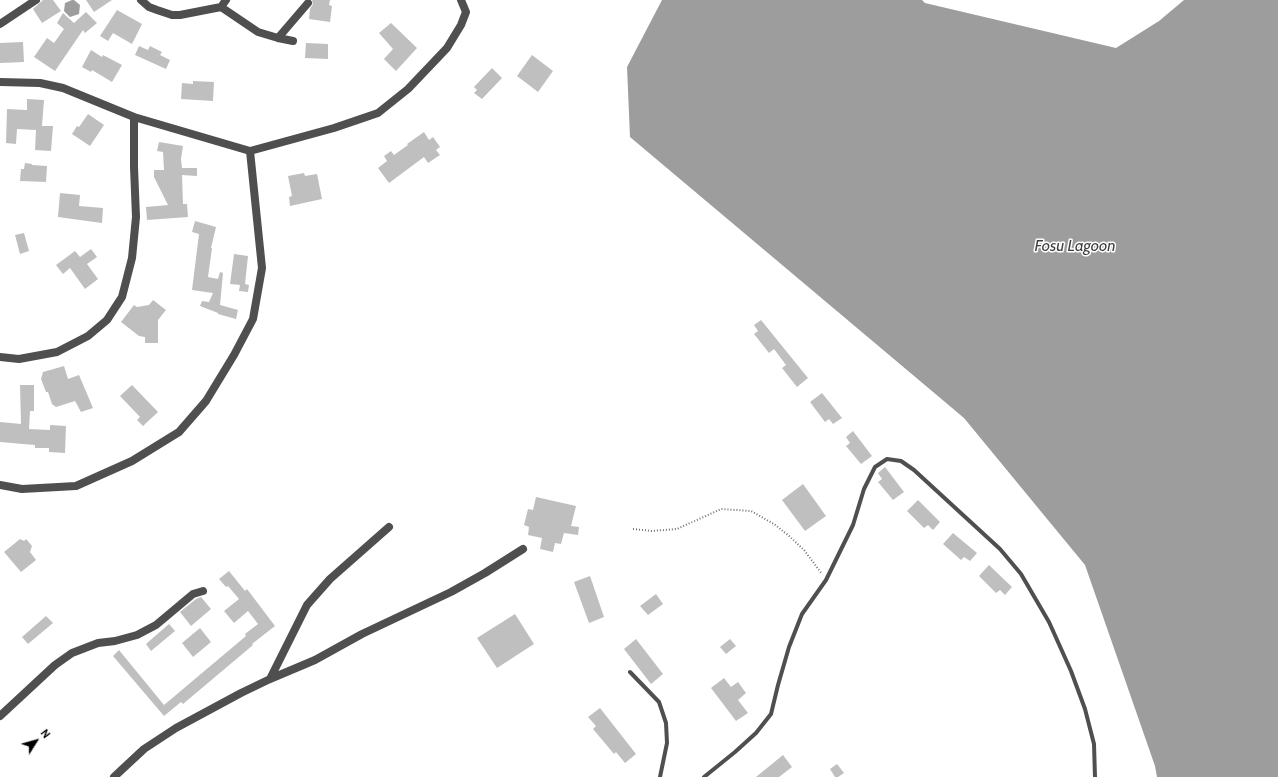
<!DOCTYPE html>
<style>
body{margin:0}
#map{position:relative;width:1278px;height:777px;overflow:hidden;background:#fff;font-family:Cabin,sans-serif}
canvas{display:block}
.north{position:absolute;left:16px;top:721px;width:40px;height:40px;-webkit-text-stroke:3px #fff;paint-order:stroke;rotate:53deg;font-size:11px;font-weight:700;line-height:16px;text-align:center;color:#000}
.north::after{content:'';display:block;margin:auto;width:14px;height:18px;background:#000;clip-path:polygon(50% 0,100% 100%,50% 72%,0 100%)}
</style>
<div id="map">
<canvas width="1278" height="777"></canvas>
<div class="north">N</div>
</div>
<script>
const ctx = document.querySelector('canvas').getContext('2d');
ctx.lineJoin = 'round';
function paint(path, color) { ctx.fillStyle = color; ctx.fill(path, 'evenodd'); }
const shape = rows => new Path2D(rows.map(r => 'M' + r).join(''));
function stroke(path, color, width, dash) { ctx.strokeStyle = color; ctx.lineWidth = width; ctx.lineCap = dash ? 'butt' : 'round'; ctx.setLineDash(dash || []); ctx.stroke(path); }
function label(font, color, halo, rows, align = 'center') {
  ctx.font = font + ' Cabin,sans-serif'; ctx.lineWidth = 3; ctx.setLineDash([]); ctx.textBaseline = 'middle'; ctx.strokeStyle = halo; ctx.fillStyle = color; for (const [text, x, y, turn = 0] of rows) {
    ctx.save(); ctx.translate(x, y); ctx.rotate((+turn || 0) * Math.PI / 180); ctx.textAlign = isNaN(turn) ? turn : align; if (halo) ctx.strokeText(text, 0, 0); ctx.fillText(text, 0, 0); ctx.restore();
  }
}
paint(shape([
 [72,0,74,0,80,5,79,14,70,17,64,11,65,3],
 [662,0,922,0,925,3,1116,48,1159,21,1184,0,1278,0,1278,777,1157,777,1155,766,1085,565,964,418,630,137,627,67]
]), '#9d9d9d');
paint(shape([
 [43,0,53,0,61,11,42,23,33,9],
 [86,0,112,0,94,12],
 [312,0,330,0,329,5,332,6,330,22,309,19,310,9,313,4],
 [117,10,142,24,132,44,113,33,108,41,100,36],
 [86,12,97,23,85,33,83,30,55,71,34,57,47,38,54,43,64,29,57,23,63,13,74,23],
 [391,23,417,48,396,71,384,59,393,49,379,33],
 [23,42,24,62,0,63,0,43],
 [306,43,328,44,328,59,305,58],
 [139,46,148,50,150,46,162,52,160,55,170,60,166,69,135,55],
 [91,50,102,57,103,55,122,65,112,82,92,70,91,72,82,67],
 [532,55,553,71,538,92,517,76],
 [492,68,502,78,482,99,474,93,477,90,474,87],
 [193,81,214,82,213,101,181,99,182,83,193,84],
 [27,99,44,100,42,126,53,126,51,151,35,150,36,130,17,129,16,144,6,143,7,109,27,110],
 [88,114,104,125,90,146,72,134,77,126,79,127],
 [424,132,429,140,433,137,440,147,436,150,440,155,428,163,424,157,389,183,378,168,387,161,384,156,391,151,394,155,408,145,407,144],
 [159,142,183,146,181,159,182,168,197,168,197,176,182,175,183,204,187,204,188,217,147,220,146,207,168,205,154,177,154,170,164,170,163,152,157,151],
 [25,163,32,164,32,165,47,166,46,182,20,181,21,169,24,169],
 [304,173,305,176,317,174,322,199,290,206,289,197,292,196,288,176],
 [60,193,80,195,79,206,103,208,102,223,58,217],
 [195,221,216,227,211,248,212,248,208,277,218,279,220,272,223,273,220,305,238,310,236,319,218,314,218,313,200,306,202,301,209,302,213,293,192,290,199,234,192,232],
 [24,233,29,251,20,254,15,235],
 [91,249,97,257,87,264,98,279,85,289,70,268,63,274,56,265,75,251,80,257],
 [234,254,248,256,245,284,249,285,248,292,239,291,240,285,230,284],
 [153,300,166,310,158,320,158,343,145,343,145,337,139,336,121,322,134,305,137,307,149,305],
 [761,320,808,378,797,387,782,368,786,365,774,349,769,353,754,334,758,331,754,325],
 [64,366,68,379,79,375,93,408,81,412,75,401,56,407,52,404,48,392,46,392,41,379,43,372],
 [20,385,34,385,34,411,30,411,29,429,50,430,50,425,66,426,65,453,49,452,49,448,35,448,35,445,0,442,0,422,21,424],
 [132,385,158,412,143,426,137,420,140,417,120,396],
 [822,393,842,418,833,424,829,419,825,422,810,402],
 [853,431,872,456,861,464,846,446,850,443,846,437],
 [885,467,904,492,893,500,878,482,882,479,878,473],
 [803,484,826,516,805,531,782,500],
 [536,497,576,506,571,526,579,527,578,535,564,533,561,544,555,543,553,552,540,549,542,538,528,535,529,527,524,525,528,509,533,510],
 [918,500,940,522,933,530,928,525,924,528,907,511],
 [953,533,977,553,970,561,964,557,961,560,943,544],
 [20,539,24,541,26,539,32,546,30,552,36,560,21,572,4,552],
 [989,565,1012,587,1005,595,1000,590,996,593,979,576],
 [229,571,245,591,247,589,275,626,252,644,253,645,183,704,181,702,164,716,113,656,119,650,164,705,246,636,245,634,258,624,248,611,234,623,224,611,239,599,228,586,226,587,219,579],
 [590,576,604,617,589,623,574,582],
 [656,594,663,604,648,615,640,606],
 [201,597,211,609,191,626,180,612,196,599],
 [515,614,534,644,497,668,477,638],
 [46,616,53,623,28,644,22,637],
 [169,624,175,631,151,651,146,644],
 [200,628,211,642,193,657,182,643],
 [636,639,663,674,651,684,624,649],
 [730,639,736,646,726,654,720,647],
 [724,678,731,687,738,682,746,693,738,700,748,713,736,721,711,688],
 [600,708,636,754,625,763,616,752,614,754,593,729,596,726,588,717],
 [783,755,792,767,779,777,756,777],
 [837,764,844,773,838,777,835,777,830,769]
]), '#bfbfbf');
stroke(shape([
 [633,529,652,531,677,529,721,509,751,511,774,524,788,535,804,550,822,574]
]), '#717171', 2, [1, 2]);
stroke(shape([
 [630,672,659,702,666,723,667,743,660,777],
 [704,777,735,752,756,733,771,714,778,685,789,647,802,614,826,580,853,525,864,489,875,467,887,459,901,461,914,470,1000,549,1021,574,1049,622,1071,671,1085,709,1094,744,1095,777]
]), '#4f4f4f', 4);
stroke(shape([
 [141,0,149,7,157,10,172,15,180,15,221,7,258,32,278,38,293,41],
 [221,7,226,0],
 [0,24,36,0],
 [278,38,308,3],
 [0,82,40,83,63,88,134,117,250,151,334,128,378,113,408,89,447,48,461,25,466,12,461,0],
 [0,357,19,359,57,352,88,336,107,320,122,297,132,258,136,217,134,167,134,117],
 [0,485,22,489,76,486,132,461,179,432,206,401,234,355,253,319,262,268,250,151],
 [270,679,307,605,330,579,389,527],
 [0,716,55,665,72,653,98,643,115,641,137,635,156,625,193,594,203,591],
 [114,777,144,749,176,728,241,693,270,679,315,660,362,634,451,592,485,573,523,549]
]), '#4f4f4f', 8);
label('italic 16px', '#3e3e3e', '#fff', [
 ["Fosu Lagoon",1075,246]
]);
</script>
